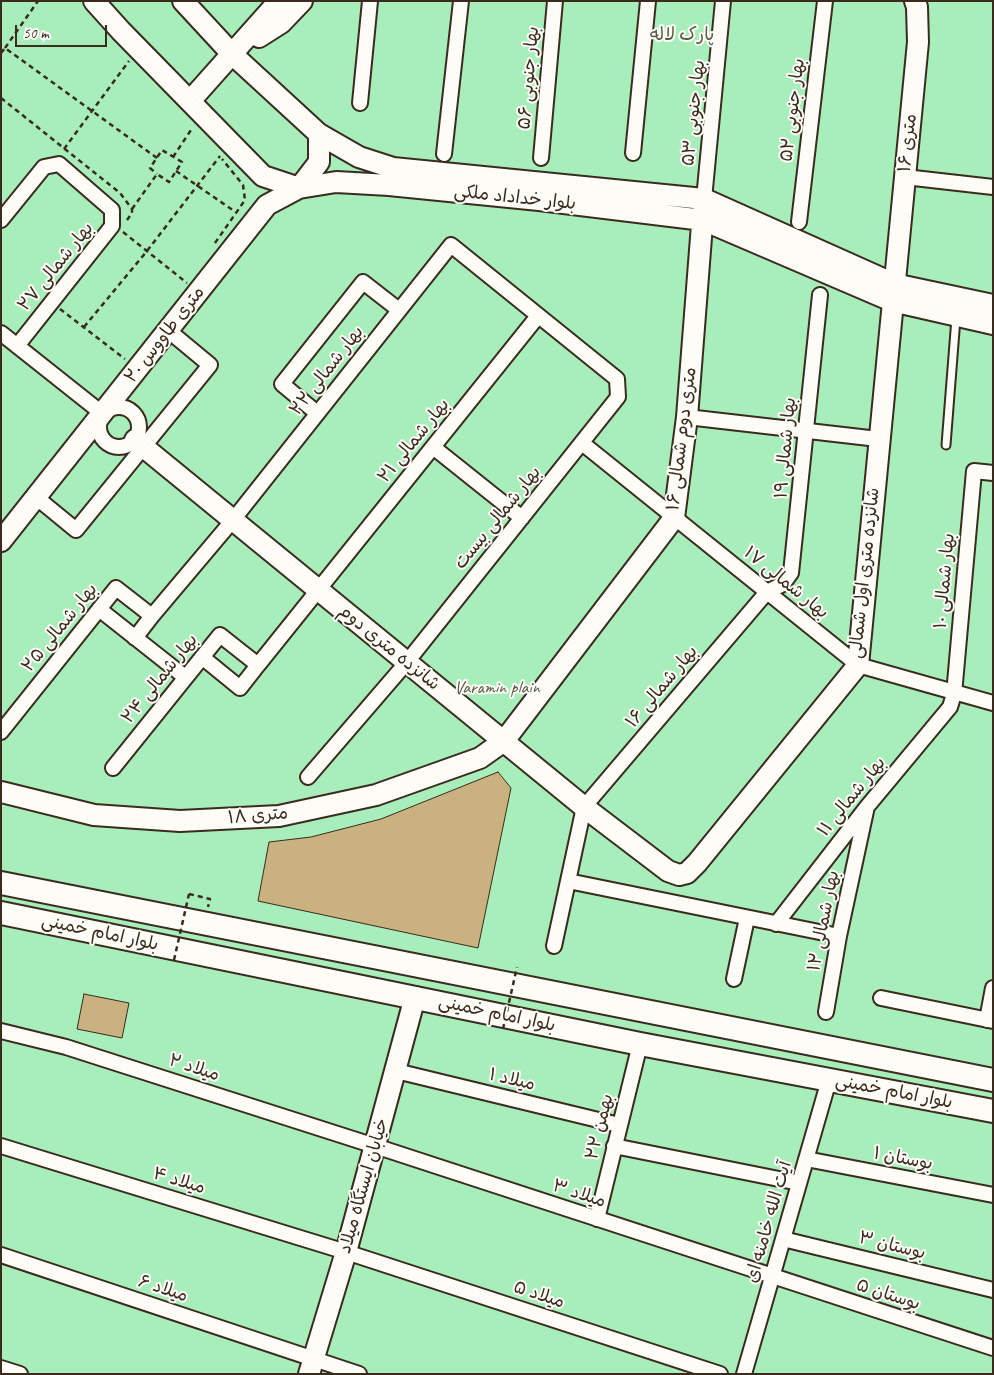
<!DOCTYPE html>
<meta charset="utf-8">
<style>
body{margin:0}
#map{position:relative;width:994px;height:1375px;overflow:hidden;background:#ede6d3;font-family:Caveat,sans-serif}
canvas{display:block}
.frame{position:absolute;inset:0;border:2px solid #3b2a1e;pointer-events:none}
.scale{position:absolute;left:15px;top:25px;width:92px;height:22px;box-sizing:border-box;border:2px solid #3b2a1e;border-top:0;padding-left:6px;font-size:15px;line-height:18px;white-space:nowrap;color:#3b2a1e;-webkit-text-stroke:4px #fdfcf7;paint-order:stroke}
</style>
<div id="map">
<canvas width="994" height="1375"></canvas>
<div class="frame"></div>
<div class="scale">50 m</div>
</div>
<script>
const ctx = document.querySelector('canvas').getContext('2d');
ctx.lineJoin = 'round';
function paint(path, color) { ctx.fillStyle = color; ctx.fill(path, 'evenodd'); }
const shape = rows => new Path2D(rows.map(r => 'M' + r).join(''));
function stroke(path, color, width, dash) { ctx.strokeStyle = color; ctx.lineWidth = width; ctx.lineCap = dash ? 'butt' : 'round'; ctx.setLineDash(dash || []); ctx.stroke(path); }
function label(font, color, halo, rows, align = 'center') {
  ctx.font = font + ' Caveat,"Playpen Sans Arabic",sans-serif'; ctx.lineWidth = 4; ctx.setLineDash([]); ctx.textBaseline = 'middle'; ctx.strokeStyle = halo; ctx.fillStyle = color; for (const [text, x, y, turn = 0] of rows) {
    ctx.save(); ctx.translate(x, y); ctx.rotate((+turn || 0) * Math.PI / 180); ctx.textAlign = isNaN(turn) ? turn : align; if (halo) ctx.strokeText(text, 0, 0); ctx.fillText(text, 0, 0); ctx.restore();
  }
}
paint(shape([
 [1,1,993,1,993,1374,1,1374]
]), '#a7eebb');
const building = shape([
 [498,772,511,788,478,948,258,901,269,842,311,837,381,819,498,772],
 [84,994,129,1003,122,1038,77,1029,84,994]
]);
paint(building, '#c9b180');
stroke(building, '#3b2a1e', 1);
const lane = shape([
 [946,445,956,318]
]);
const street = shape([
 [360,103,370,1],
 [633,153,648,1],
 [444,154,461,1],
 [541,158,555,1],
 [905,177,993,187],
 [704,199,723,1],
 [1,220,44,167,59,164,112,210,112,226,17,346],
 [799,222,825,1],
 [1,333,103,414],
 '99 427a20 20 0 1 1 40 0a20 20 0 1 1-40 0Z',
 [317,413,282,384,363,282,399,310],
 [687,417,878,439],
 [582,443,858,665,993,703],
 [433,447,522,518],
 [37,498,76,530,210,365,169,331],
 [99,609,185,677],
 [135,638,152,616],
 [202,657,240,688,258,665],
 [1,732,116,588,152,616,233,520,451,245,617,379,618,397,407,662,308,777],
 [113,768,220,635,258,665,538,316],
 [568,881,839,936],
 [776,924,866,808,950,707,954,694,974,471,993,473],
 [554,946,584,807,767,592,783,584,791,573,820,295],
 [734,979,747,918],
 [881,998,993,1021],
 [826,1012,839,936,866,811],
 [987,1020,993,988],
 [1,1031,66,1047,375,1146,993,1348],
 [396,1071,619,1125],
 [1,1146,346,1252,720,1374],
 [614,1146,799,1183],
 [806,1159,993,1195],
 [597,1219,640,1044],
 [783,1239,993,1290],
 [1,1255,359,1374],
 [1,1368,20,1374],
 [744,1374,829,1080]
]);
const secondary = shape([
 [94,1,121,31,263,176,299,188,336,182,389,185,539,200,703,220,892,301,993,324],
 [183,1,232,54,319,134,359,157,393,168,704,199,894,284,993,305],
 [259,37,281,23,302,1],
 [190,101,279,1],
 [135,440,584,807,668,871,679,875,687,873,697,863,858,665,918,42,917,7,915,1],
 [1,541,267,205,299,188,319,162,319,134],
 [1,792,94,815,180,821,279,816,376,795,480,758,504,741,674,518,687,417,704,199],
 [309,1374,346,1252,415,997]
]);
const primary = shape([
 [1,883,993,1080],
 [1,913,640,1044,993,1111]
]);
stroke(lane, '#3b2a1e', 11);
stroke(street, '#3b2a1e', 18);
stroke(secondary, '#3b2a1e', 24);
stroke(primary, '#3b2a1e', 26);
stroke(shape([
 [5,48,38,1],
 [1,53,5,48,157,158],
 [1,98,120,193,132,209,132,213,125,223],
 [64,149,129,61],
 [173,157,193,127],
 [176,171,237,213],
 [132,209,157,174,169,182,182,162,162,150,150,168,157,174],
 [123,232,187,283],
 [215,243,245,200,243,185,222,159],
 [60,309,125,359],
 [84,327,147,251,220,156],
 [189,894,210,899,208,907]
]), '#3b2a1e', 2.5, [5, 4]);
stroke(lane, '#fdfcf7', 7);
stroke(street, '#fdfcf7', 14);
stroke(secondary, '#fdfcf7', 20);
stroke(primary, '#fdfcf7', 22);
stroke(shape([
 [174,960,189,894],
 [503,1029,517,967]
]), '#3b2a1e', 2.5, [5, 4]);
label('18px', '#565b45', '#fdfcf7', [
 ["پارک لاله",682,35],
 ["Varamin plain",497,688]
]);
label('18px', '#3b2a1e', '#fdfcf7', [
 ["بهار جنوبی ۵۶",529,78,-85],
 ["بهار جنوبی ۵۲",793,110,-83],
 ["بهار جنوبی ۵۳",694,113,-84],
 ["۱۶ متری",908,143,-84],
 ["بلوار خداداد ملکی",515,198,6],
 ["بهار شمالی ۲۷",56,267,-51],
 ["۲۰ متری طاووس",165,335,-52],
 ["بهار شمالی ۲۲",327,371,-52],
 ["۱۶ متری دوم شمالی",682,439,-83],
 ["بهار شمالی ۲۱",414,441,-51],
 ["بهار شمالی ۱۹",786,448,-85],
 ["بهار شمالی بیست",498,518,-51],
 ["شانزده متری اول شمالی",865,573,-84],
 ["بهار شمالی ۱۰",945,581,-85],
 ["بهار شمالی ۱۷",786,583,39],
 ["بهار شمالی ۲۵",60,628,-51],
 ["شانزده متری دوم",389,648,39],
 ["بهار شمالی ۲۴",160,679,-51],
 ["بهار شمالی ۱۶",662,687,-50],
 ["بهار شمالی ۱۱",852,797,-51],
 ["۱۸ متری",258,816,-5],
 ["بهار شمالی ۱۲",824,921,-79],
 ["بلوار امام خمینی",100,933,12],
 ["بلوار امام خمینی",497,1014,12],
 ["میلاد ۲",194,1068,18],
 ["میلاد ۱",512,1080,13],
 ["بلوار امام خمینی",894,1092,11],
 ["۲۲ بهمن",600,1127,-76],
 ["بوستان ۱",903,1159,11],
 ["میلاد ۴",179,1181,17],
 ["خیابان ایستگاه میلاد",364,1186,-74],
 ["میلاد ۳",579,1194,18],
 ["آیت الله خامنه ای",769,1222,-74],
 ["بوستان ۳",892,1246,14],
 ["میلاد ۶",163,1289,18],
 ["میلاد ۵",539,1295,18],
 ["بوستان ۵",888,1295,18]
]);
</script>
